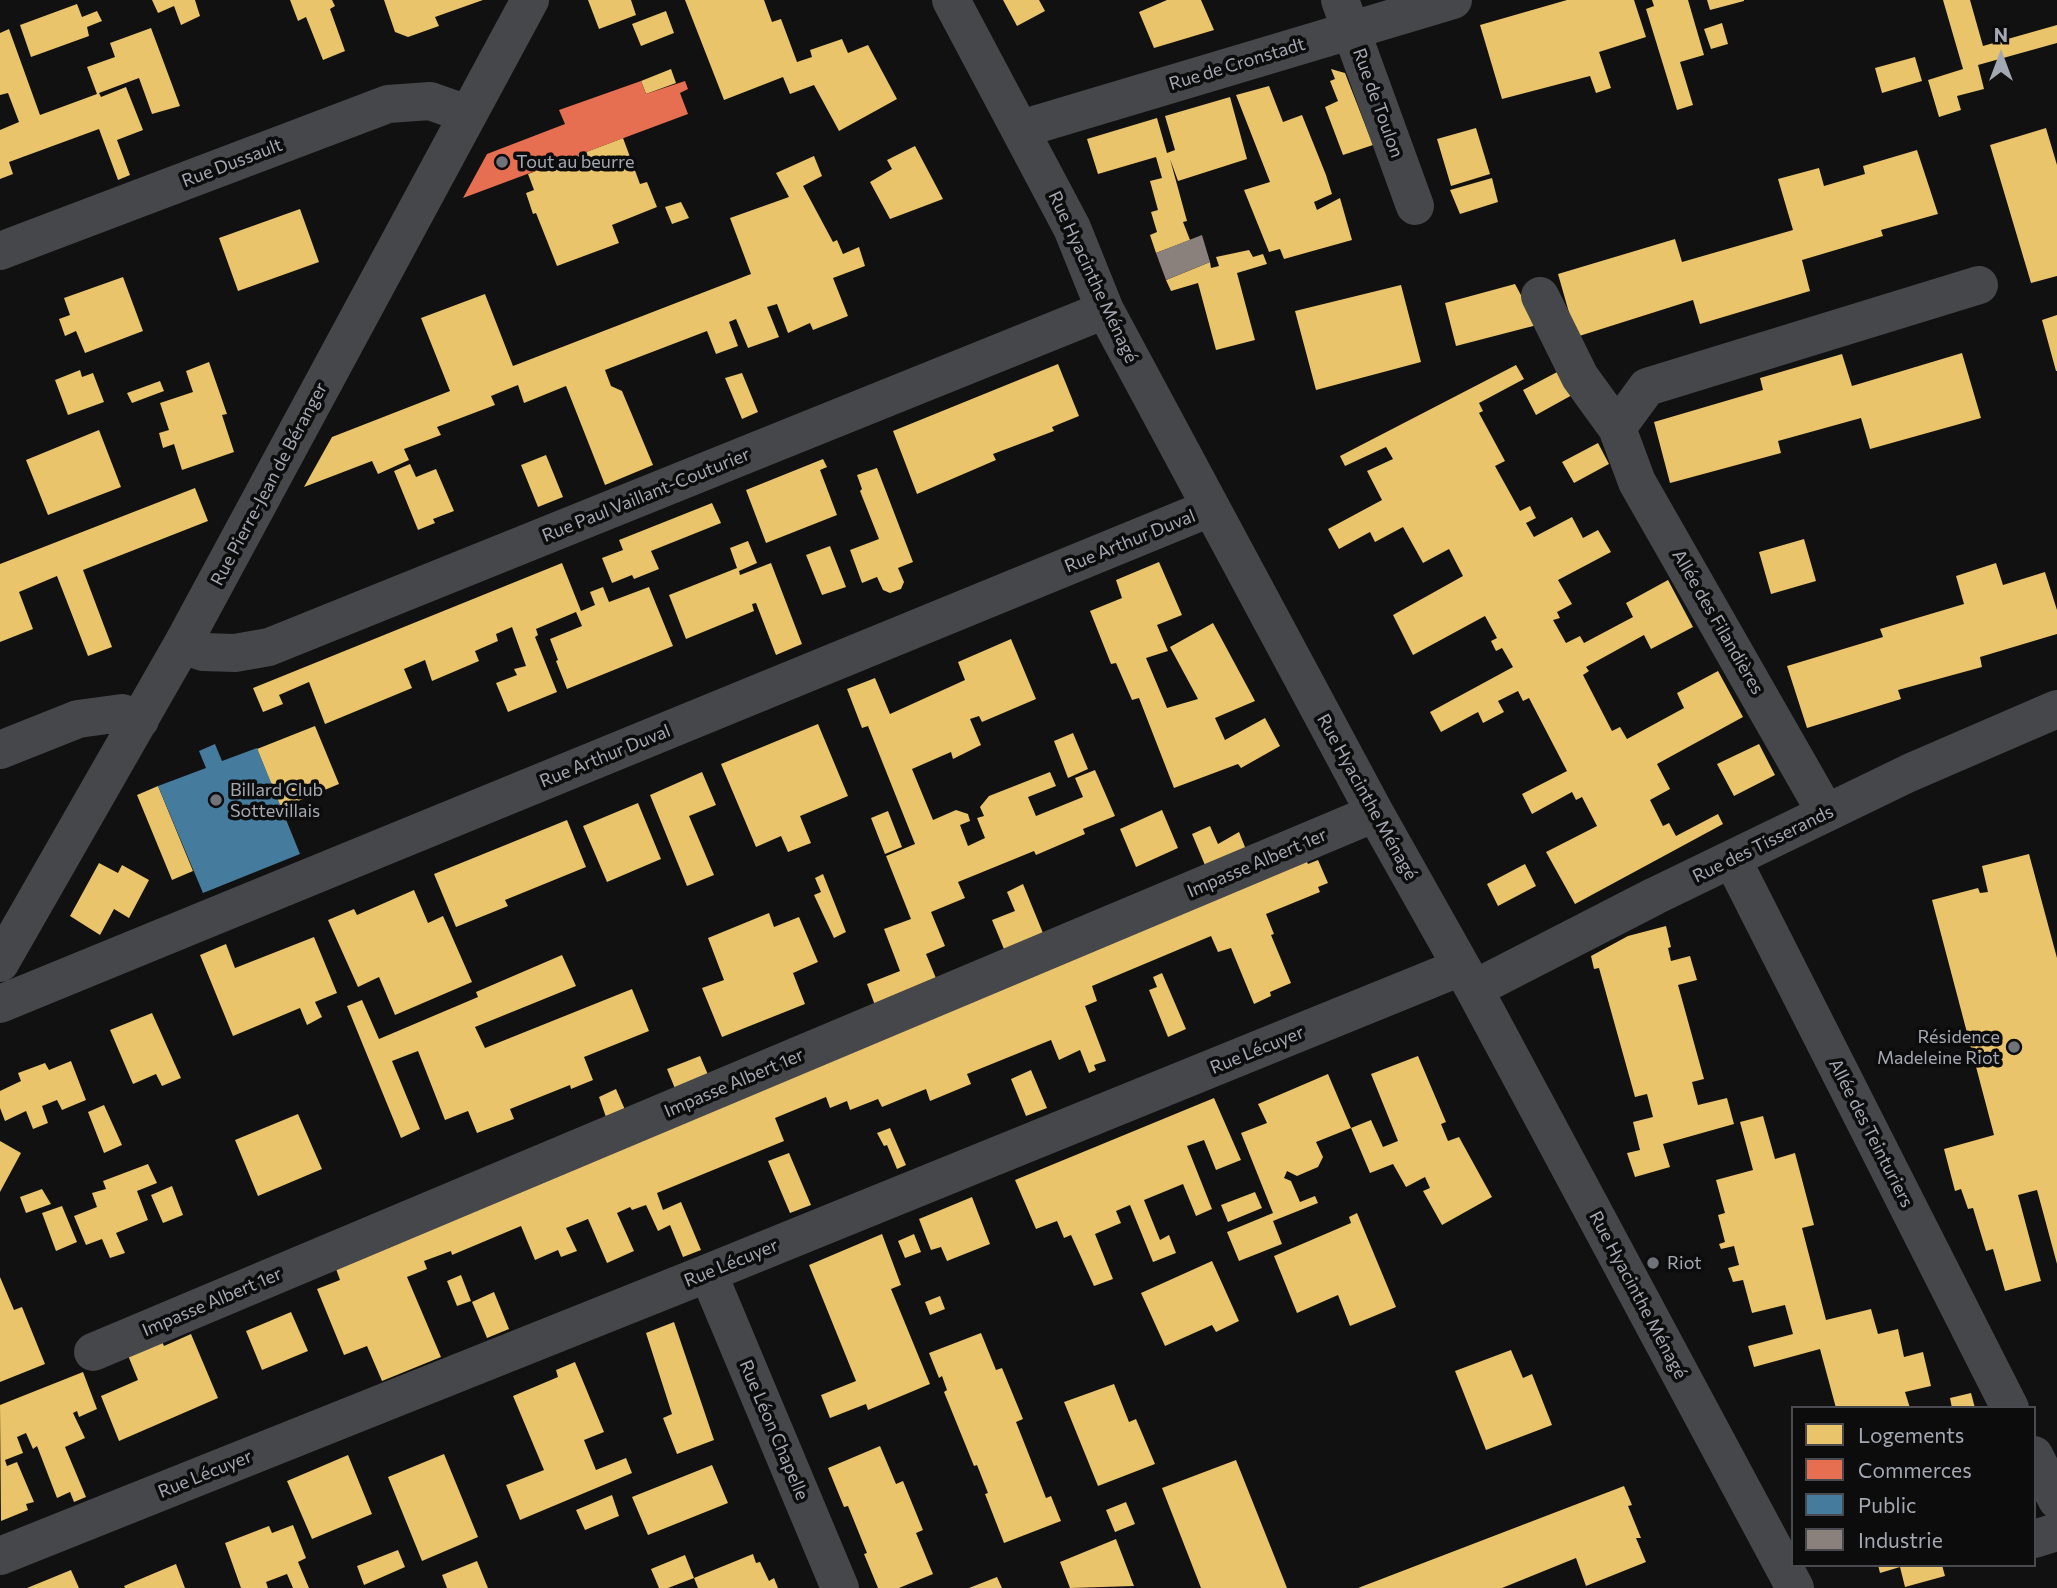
<!DOCTYPE html>
<meta charset="utf-8">
<style>
body{margin:0}
#map{position:relative;width:2057px;height:1588px;overflow:hidden;background:#111;font-family:Commissioner,sans-serif}
canvas{display:block}
.legend{position:absolute;left:1791px;top:1406px;width:245px;height:161px;box-sizing:border-box;background:#0c0c0d;border:2px solid #484a4f;margin:0;padding:9px 12px;list-style:none;font-size:21px;color:#a3a8b2}
.legend li{display:flex;align-items:center;gap:14px;height:35px}
.legend b{width:35px;border:2px solid #484a4f}
.north{position:absolute;left:1966px;top:21px;width:70px;height:70px;-webkit-text-stroke:5px #0c0c0d;paint-order:stroke;rotate:0deg;font-size:19px;font-weight:700;line-height:28px;text-align:center;color:#a3a8b2}
.north::after{content:'';display:block;margin:auto;width:24px;height:32px;background:#a3a8b2;clip-path:polygon(50% 0,100% 100%,50% 72%,0 100%)}
</style>
<div id="map">
<canvas width="2057" height="1588"></canvas>
<ul class="legend">
<li><b style="height:19px;background:#e9c46a"></b>Logements</li>
<li><b style="height:19px;background:#e76f51"></b>Commerces</li>
<li><b style="height:19px;background:#457b9d"></b>Public</li>
<li><b style="height:19px;background:#8a817c"></b>Industrie</li>
</ul>
<div class="north">N</div>
</div>
<script>
const ctx = document.querySelector('canvas').getContext('2d');
ctx.lineJoin = 'round';
function paint(path, color) { ctx.fillStyle = color; ctx.fill(path, 'evenodd'); }
const shape = rows => new Path2D(rows.map(r => 'M' + r).join(''));
function stroke(path, color, width, dash) { ctx.strokeStyle = color; ctx.lineWidth = width; ctx.lineCap = dash ? 'butt' : 'round'; ctx.setLineDash(dash || []); ctx.stroke(path); }
function label(font, color, halo, rows, align = 'center') {
  ctx.font = font + ' Commissioner,sans-serif'; ctx.lineWidth = 7; ctx.setLineDash([]); ctx.textBaseline = 'middle'; ctx.strokeStyle = halo; ctx.fillStyle = color; for (const [text, x, y, turn = 0] of rows) {
    ctx.save(); ctx.translate(x, y); ctx.rotate((+turn || 0) * Math.PI / 180); ctx.textAlign = isNaN(turn) ? turn : align; if (halo) ctx.strokeText(text, 0, 0); ctx.fillText(text, 0, 0); ctx.restore();
  }
}
paint(shape([
 [152,0,195,0,200,16,181,25,174,6,158,13],
 [290,0,332,0,335,6,330,9,345,51,323,60,306,17,298,21],
 [384,0,483,0,435,17,439,26,408,37,395,32],
 [588,0,631,0,636,15,599,29],
 [685,0,764,0,772,22,781,19,797,62,812,57,810,50,842,39,848,53,868,45,897,99,839,131,814,85,790,94,783,77,724,100],
 [1003,0,1039,0,1045,11,1017,26],
 [1167,0,1201,0,1214,30,1154,48,1139,12],
 [1567,0,1634,0,1646,37,1599,52,1611,88,1596,93,1590,76,1502,99,1480,25],
 [1652,0,1688,0,1704,55,1680,62,1693,105,1677,110,1646,9,1654,6],
 [1707,0,1744,0,1744,1,1710,10],
 [1943,0,1970,0,1983,46,2057,25,2057,43,1978,65,1984,89,1957,96,1961,110,1939,117,1928,80,1963,69],
 [77,4,82,17,97,11,102,21,87,27,89,36,31,57,20,25],
 [666,11,674,33,641,46,632,24],
 [1722,23,1728,44,1711,49,1704,29],
 [151,28,180,106,152,114,139,78,99,93,101,97,126,87,143,130,117,140,130,175,118,180,99,129,9,162,13,174,0,179,0,130,19,122,8,93,0,95,0,33,9,29,40,115,97,94,87,67,115,57,110,43],
 [1915,57,1922,81,1882,93,1875,68],
 [671,69,676,83,646,94,641,81],
 [1331,69,1345,73,1373,145,1343,155,1325,107,1338,101,1330,81,1335,79],
 [1269,86,1283,122,1302,115,1326,175,1332,194,1314,202,1317,210,1340,198,1352,240,1284,259,1280,249,1269,252,1244,190,1270,182,1236,95],
 [1230,97,1247,159,1178,181,1170,159,1187,221,1183,222,1190,240,1156,253,1150,235,1157,232,1151,212,1158,210,1150,181,1162,178,1156,157,1098,174,1087,139,1157,118,1167,153,1175,150,1165,116],
 [1476,128,1490,174,1451,186,1437,139],
 [2046,128,2057,165,2057,276,2031,283,1990,145],
 [623,138,640,184,647,182,657,207,612,225,619,243,557,266,536,213,533,214,526,193,534,190,528,174],
 [915,146,943,199,890,219,870,182,892,169,887,160],
 [1917,150,1938,214,1881,230,1883,236,1802,260,1810,291,1700,324,1693,300,1576,337,1558,274,1675,239,1682,262,1793,230,1778,179,1819,168,1824,186,1865,174,1863,166],
 [814,156,822,176,803,186,833,242,837,240,843,254,859,247,865,266,833,278,848,316,813,330,810,323,788,333,777,304,767,307,779,337,748,348,736,319,729,322,738,346,716,354,707,331,605,370,611,386,622,391,653,465,605,485,566,386,524,403,518,385,491,396,495,405,437,427,441,435,404,449,409,460,378,474,372,461,304,487,332,437,450,391,421,318,485,294,513,366,751,274,730,218,789,197,776,173],
 [1492,178,1498,202,1460,214,1450,190],
 [681,202,689,218,672,224,665,207],
 [300,209,319,262,238,291,219,238],
 [1249,250,1253,257,1263,254,1267,264,1237,273,1255,340,1216,350,1198,283,1171,291,1166,280,1210,262,1211,268,1219,266,1216,257],
 [123,277,143,331,85,353,76,331,65,336,59,319,70,315,64,298],
 [1515,284,1537,325,1456,346,1445,303],
 [1401,285,1421,362,1316,390,1295,311],
 [2057,315,2057,371,2056,371,2042,320],
 [1962,353,1981,418,1870,449,1861,418,1778,441,1781,453,1670,483,1654,422,1763,390,1760,378,1842,354,1852,386],
 [209,362,227,414,222,415,234,452,182,470,174,444,163,448,159,433,169,430,160,403,193,392,186,371],
 [1058,364,1079,416,1052,427,1054,431,993,454,996,460,917,494,893,431],
 [1516,365,1524,379,1479,403,1483,411,1479,413,1505,461,1495,466,1520,511,1530,506,1536,518,1526,523,1534,537,1572,517,1583,538,1598,530,1611,552,1558,580,1572,604,1557,612,1560,618,1553,620,1566,643,1580,636,1584,643,1633,617,1626,603,1668,580,1693,627,1651,649,1644,635,1586,667,1589,671,1583,675,1612,731,1620,727,1627,739,1684,708,1677,693,1718,671,1743,717,1657,764,1670,789,1650,800,1663,826,1669,823,1676,836,1718,814,1723,824,1575,904,1546,852,1597,826,1582,797,1576,800,1572,792,1532,814,1522,794,1567,771,1529,698,1523,701,1518,691,1498,701,1504,712,1483,723,1478,712,1441,732,1430,712,1513,667,1502,648,1496,651,1491,641,1497,638,1485,616,1413,655,1393,615,1463,576,1449,549,1423,563,1403,527,1375,542,1370,532,1339,549,1328,529,1382,500,1367,471,1393,459,1386,447,1345,466,1340,456],
 [80,370,82,377,93,373,104,402,68,415,55,380],
 [1561,370,1574,394,1536,415,1523,390],
 [742,373,758,412,742,419,725,378],
 [160,381,164,391,132,403,127,393],
 [99,430,121,487,48,515,26,460],
 [1598,443,1609,464,1574,483,1562,462],
 [546,455,563,497,538,507,521,465],
 [823,459,827,467,820,470,837,515,766,543,746,490],
 [410,464,416,477,436,469,454,511,433,519,435,523,418,530,394,471],
 [877,468,913,562,898,568,904,582,901,589,890,593,883,590,877,577,862,583,850,550,879,539,860,491,862,489,857,475],
 [195,488,208,521,83,570,112,647,88,656,57,576,19,592,33,629,0,642,0,564],
 [712,503,721,523,651,551,659,569,634,579,632,575,612,583,602,558,623,550,619,540],
 [1804,539,1816,581,1771,594,1759,552],
 [748,541,757,563,739,571,740,575,771,563,802,644,776,655,756,603,752,604,754,611,686,639,669,595,737,568,730,548],
 [830,546,846,587,822,595,806,555],
 [1159,562,1182,615,1157,625,1168,651,1146,658,1167,708,1198,699,1170,647,1213,623,1255,701,1215,718,1225,740,1265,718,1280,746,1241,768,1238,764,1174,788,1139,698,1132,700,1116,663,1111,664,1090,611,1122,598,1116,580],
 [562,563,581,611,595,605,590,592,603,587,609,602,649,587,673,646,567,689,556,661,558,660,550,639,582,626,576,612,536,629,538,635,535,637,557,692,508,712,496,683,517,675,514,669,526,666,512,627,496,634,498,641,475,651,479,661,432,681,425,660,404,669,412,688,325,724,309,682,279,695,283,704,263,712,253,688],
 [1996,563,2003,585,2045,572,2057,610,2057,634,1980,657,1982,667,1898,690,1901,699,1807,728,1787,666,1883,637,1880,629,1964,604,1956,576],
 [1011,639,1036,699,982,722,979,716,970,719,981,745,953,759,951,752,912,769,933,820,956,810,968,814,970,821,960,825,968,846,985,838,977,818,984,816,980,807,989,796,1050,772,1056,786,1028,797,1036,816,1083,797,1075,778,1095,770,1115,816,1083,829,1085,834,1036,855,1034,851,958,882,965,898,931,912,945,946,926,954,938,983,876,1008,867,984,900,971,884,929,911,919,886,856,915,844,868,726,862,728,847,689,875,678,890,714,965,680,958,662],
 [818,724,848,796,800,816,811,843,788,852,781,836,756,847,721,764],
 [315,726,339,784,281,808,257,749],
 [1073,733,1088,769,1068,778,1054,741],
 [1759,744,1775,775,1734,796,1717,764],
 [702,772,716,805,689,816,714,875,687,886,650,795],
 [158,786,193,871,172,880,137,795],
 [638,803,661,859,607,882,583,826],
 [1162,810,1178,848,1136,867,1120,829],
 [888,811,902,847,885,854,871,818],
 [567,820,586,867,505,900,508,906,456,927,434,874],
 [1210,826,1218,844,1239,832,1247,852,1207,870,1192,834],
 [2029,854,2057,958,2057,1264,2037,1190,2018,1195,2041,1281,2005,1291,1993,1249,1986,1251,1973,1208,1968,1209,1961,1189,1955,1191,1944,1149,1994,1135,1932,900,1978,888,1980,893,1988,892,1982,866],
 [1306,860,1308,864,1318,860,1328,883,1318,887,1320,892,1266,914,1274,934,1271,935,1291,983,1270,992,1271,996,1254,1004,1231,948,1218,952,1211,936,1092,986,1097,1001,1085,1006,1106,1061,1094,1065,1096,1070,1089,1073,1080,1050,1059,1060,1051,1040,967,1074,971,1084,930,1101,926,1089,882,1107,878,1099,850,1110,847,1101,830,1108,826,1097,775,1118,784,1141,657,1193,663,1210,681,1202,701,1250,683,1257,670,1225,658,1231,646,1205,632,1210,630,1207,617,1213,634,1251,607,1263,588,1219,566,1228,577,1251,561,1257,558,1250,535,1260,521,1226,452,1255,451,1251,424,1261,427,1269,407,1277,441,1357,382,1381,367,1346,344,1355,317,1289,340,1280,335,1266],
 [99,863,118,873,122,865,149,880,129,918,114,909,100,935,70,916],
 [1525,864,1536,886,1498,906,1487,884],
 [823,874,846,932,834,938,814,895,821,892,815,878],
 [1023,884,1045,938,1006,954,992,920,1015,911,1007,892],
 [414,890,428,923,443,916,472,982,395,1015,379,977,358,987,328,920,354,909,357,915],
 [769,913,774,927,799,917,818,962,793,973,805,1004,722,1037,702,988,724,980,708,938],
 [1666,926,1671,947,1668,948,1671,961,1690,956,1697,980,1678,985,1704,1079,1692,1082,1698,1105,1727,1098,1734,1124,1663,1144,1670,1167,1635,1177,1627,1153,1640,1150,1633,1122,1653,1117,1647,1094,1635,1097,1599,968,1594,969,1591,956,1628,936],
 [314,937,337,993,315,1002,322,1017,307,1025,300,1008,233,1036,200,955,226,944,235,968],
 [562,955,576,986,475,1027,485,1048,632,989,649,1031,584,1057,593,1080,571,1089,570,1085,510,1109,514,1119,477,1133,468,1111,445,1120,418,1051,392,1061,420,1129,401,1138,347,1006,362,1000,379,1039,478,997,476,992],
 [1162,973,1186,1029,1168,1037,1149,990,1157,987,1153,977],
 [152,1013,181,1078,162,1086,156,1074,133,1084,110,1030],
 [700,1056,709,1077,676,1091,667,1069],
 [1418,1056,1446,1122,1441,1124,1448,1141,1459,1137,1492,1197,1442,1225,1423,1191,1430,1188,1425,1177,1406,1187,1393,1164,1370,1173,1351,1128,1371,1120,1383,1147,1398,1141,1371,1074],
 [71,1061,86,1100,62,1110,57,1100,42,1106,48,1123,33,1129,26,1111,5,1121,0,1108,0,1091,21,1081,18,1073,45,1063,49,1070],
 [1031,1070,1047,1108,1026,1116,1011,1079],
 [1328,1074,1351,1128,1316,1142,1323,1157,1318,1167,1297,1176,1287,1171,1284,1178,1291,1181,1300,1202,1315,1196,1318,1203,1273,1221,1282,1244,1239,1261,1227,1232,1273,1213,1241,1133,1267,1123,1258,1104],
 [616,1089,626,1112,607,1120,599,1097],
 [1214,1098,1241,1160,1216,1170,1204,1140,1187,1146,1212,1209,1196,1216,1183,1184,1144,1200,1160,1240,1169,1235,1176,1253,1153,1262,1130,1205,1116,1211,1121,1223,1095,1234,1113,1279,1094,1286,1071,1235,1064,1238,1057,1221,1036,1229,1015,1180],
 [104,1105,122,1145,104,1153,88,1112],
 [298,1114,322,1169,258,1196,235,1140],
 [1763,1116,1775,1159,1795,1153,1814,1225,1802,1228,1826,1320,1871,1309,1878,1334,1898,1329,1904,1357,1923,1352,1931,1386,1905,1392,1910,1408,1836,1408,1820,1349,1754,1367,1748,1346,1793,1334,1785,1305,1752,1313,1743,1280,1733,1282,1728,1268,1739,1265,1734,1246,1721,1249,1719,1244,1725,1242,1718,1215,1725,1213,1716,1180,1753,1170,1740,1122],
 [890,1128,906,1165,897,1169,887,1145,884,1146,877,1133],
 [0,1141,21,1153,0,1192],
 [789,1153,811,1205,790,1213,768,1161],
 [148,1164,157,1183,137,1191,148,1220,116,1233,125,1253,110,1258,102,1239,86,1245,74,1216,97,1207,92,1193,106,1189,103,1181],
 [172,1186,183,1215,163,1223,151,1195],
 [42,1189,51,1204,26,1213,20,1197],
 [1255,1192,1262,1208,1228,1222,1221,1205],
 [972,1197,990,1244,947,1261,941,1247,931,1250,919,1219],
 [62,1206,77,1242,56,1251,42,1213],
 [1357,1213,1396,1307,1350,1326,1338,1295,1297,1313,1274,1256,1351,1223,1349,1217],
 [882,1234,901,1285,891,1289,930,1384,868,1410,866,1404,830,1418,821,1395,856,1381,809,1265],
 [914,1234,921,1252,905,1258,898,1241],
 [1212,1261,1239,1321,1216,1332,1212,1325,1165,1346,1141,1293],
 [461,1275,471,1301,457,1306,447,1281],
 [0,1277,14,1310,22,1307,45,1364,0,1382],
 [494,1292,509,1329,487,1338,472,1302],
 [940,1296,945,1309,930,1315,925,1302],
 [291,1312,308,1351,262,1370,246,1331],
 [674,1322,714,1440,677,1454,663,1418,672,1414,646,1333],
 [981,1333,996,1370,1002,1368,1023,1419,1016,1422,1046,1498,1051,1496,1061,1521,1004,1543,985,1494,988,1493,977,1465,974,1466,944,1392,947,1390,942,1376,939,1378,929,1353],
 [191,1334,218,1398,119,1441,101,1396,138,1380,127,1353,161,1339,164,1346],
 [1511,1350,1523,1378,1532,1374,1552,1425,1486,1450,1455,1371],
 [575,1362,604,1432,584,1440,596,1470,626,1458,632,1473,520,1520,506,1485,544,1470,513,1396,558,1377,556,1370],
 [83,1372,97,1409,79,1417,77,1411,73,1413,85,1438,65,1447,86,1497,74,1502,70,1492,57,1498,37,1446,33,1449,26,1433,17,1437,23,1453,5,1460,7,1466,17,1462,34,1502,26,1504,28,1510,1,1521,0,1405],
 [1114,1384,1129,1422,1136,1419,1155,1464,1098,1486,1064,1402],
 [1971,1393,1975,1408,1952,1408,1950,1398],
 [880,1446,896,1484,903,1481,923,1530,916,1533,933,1574,899,1588,878,1588,864,1554,867,1553,848,1506,844,1507,828,1468],
 [444,1454,478,1537,422,1561,388,1477],
 [348,1455,372,1514,312,1539,287,1481],
 [1236,1460,1287,1588,1201,1588,1162,1488],
 [712,1465,728,1503,648,1535,632,1497],
 [1624,1486,1632,1505,1628,1506,1641,1538,1636,1538,1646,1562,1586,1586,1576,1558,1502,1588,1358,1588],
 [612,1495,619,1516,585,1530,576,1510],
 [1126,1502,1135,1524,1115,1532,1106,1510],
 [293,1525,306,1558,298,1562,309,1588,293,1588,287,1574,266,1582,268,1588,241,1588,225,1543,269,1526,272,1533],
 [1116,1539,1134,1586,1070,1588,1060,1562],
 [398,1550,405,1567,364,1585,357,1566],
 [753,1554,756,1563,760,1562,769,1581,774,1578,778,1588,698,1588,694,1578],
 [685,1555,694,1578,668,1588,659,1588,651,1569],
 [477,1561,488,1588,447,1588,442,1575],
 [176,1564,185,1588,125,1588,124,1586],
 [1878,1565,1942,1565,1945,1576,1905,1587,1900,1567,1880,1573],
 [71,1570,79,1588,27,1588],
 [997,1577,1002,1588,969,1588]
]), '#e9c46a');
paint(shape([
 [641,81,646,94,685,81,688,89,680,93,688,114,463,198,487,154,565,124,559,110]
]), '#e76f51');
paint(shape([
 [215,744,222,761,257,748,300,854,203,893,158,786,206,768,199,751]
]), '#457b9d');
paint(shape([
 [1202,235,1210,262,1166,280,1156,253]
]), '#8a817c');
stroke(shape([
 [951,0,1072,228,1105,310,1375,813,1474,989,1795,1588],
 [1340,0,1415,206],
 [1021,129,1453,0],
 [0,251,388,104,430,101,467,114],
 [1540,296,1580,377,1617,428],
 [182,645,203,652,235,653,269,647,1105,310],
 [0,750,78,719,122,713,140,720],
 [1826,813,1637,482,1617,428,1647,387,1979,285],
 [1732,859,2010,1408],
 [0,963,182,645,530,0],
 [1474,989,1655,896,1909,773,2057,709],
 [0,1004,1210,508],
 [708,1273,840,1588],
 [93,1352,1375,813],
 [2034,1455,2057,1500],
 [2034,1539,2057,1532],
 [0,1556,708,1273,1461,967]
]), '#46474a', 38);
for (const [x, y, r, color] of [
 [502,162,7,"#70737a"],
 [216,800,7,"#70737a"],
 [2014,1047,7,"#70737a"],
 [1653,1263,7,"#70737a"]
]) { const dot = new Path2D(); dot.arc(x, y, r, 0, 2 * Math.PI); ctx.fillStyle = color; ctx.fill(dot); stroke(dot, '#0c0c0d', 2.5); }
label('18px', '#a3a8b2', '#0c0c0d', [
 ["Rue de Cronstadt",1237,64,-17],
 ["Rue de Toulon",1378,103,70],
 ["Rue Dussault",232,163,-21],
 ["Rue Hyacinthe Ménagé",1093,277,65],
 ["Rue Pierre-Jean de Béranger",269,484,-62],
 ["Rue Paul Vaillant-Couturier",646,495,-22],
 ["Rue Arthur Duval",1130,541,-22],
 ["Allée des Filandières",1718,622,60],
 ["Rue Arthur Duval",605,756,-22],
 ["Rue Hyacinthe Ménagé",1367,797,61],
 ["Rue des Tisserands",1763,844,-26],
 ["Impasse Albert 1er",1257,863,-23],
 ["Rue Lécuyer",1257,1050,-22],
 ["Impasse Albert 1er",734,1083,-23],
 ["Allée des Teinturiers",1871,1133,63],
 ["Rue Lécuyer",731,1263,-22],
 ["Rue Hyacinthe Ménagé",1638,1295,62],
 ["Impasse Albert 1er",212,1302,-23],
 ["Rue Léon Chapelle",774,1430,67],
 ["Rue Lécuyer",205,1474,-22]
]);
label('18px', '#a3a8b2', '#0c0c0d', [
 ["Tout au beurre",516,162],
 ["Billard Club",230,790],
 ["Sottevillais",230,811],
 ["Résidence",2000,1037,"right"],
 ["Madeleine Riot",2000,1058,"right"],
 ["Riot",1667,1263]
], 'left');
</script>
